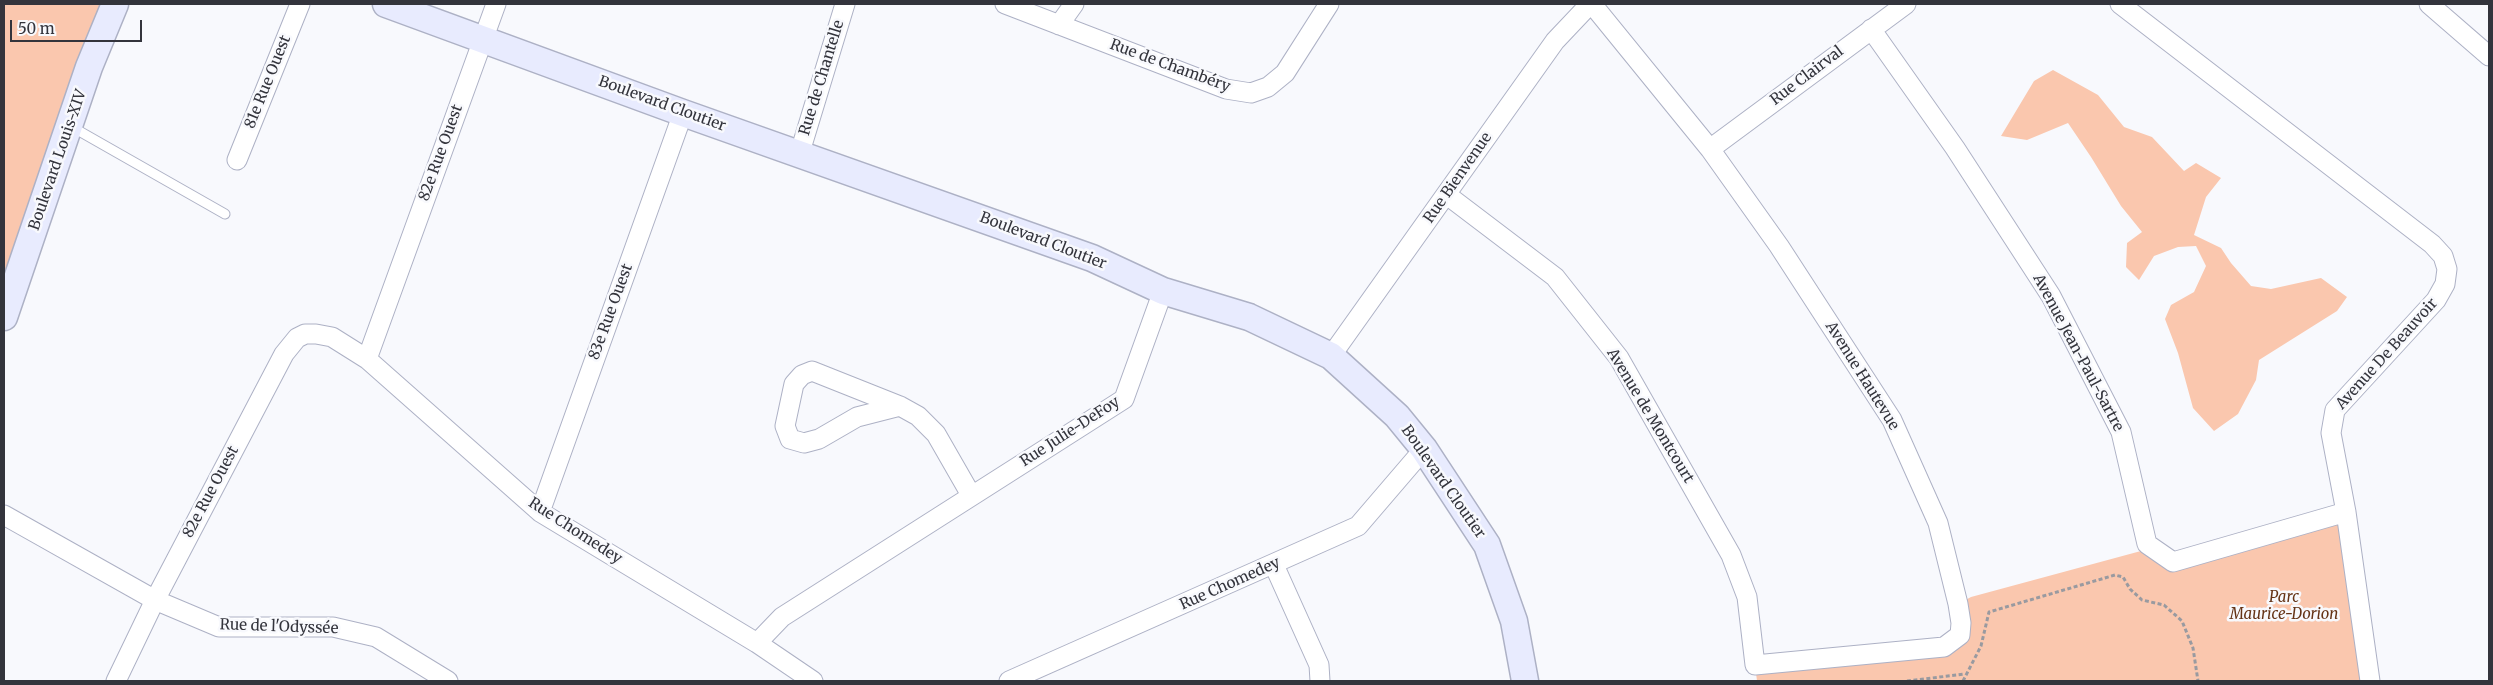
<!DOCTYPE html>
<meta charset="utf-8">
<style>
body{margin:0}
#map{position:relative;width:2493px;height:685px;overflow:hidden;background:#f8f9fd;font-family:Merriweather,serif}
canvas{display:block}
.frame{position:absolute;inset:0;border:5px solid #33343c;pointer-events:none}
.scale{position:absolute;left:10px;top:20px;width:132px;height:22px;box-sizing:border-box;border:2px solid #33343c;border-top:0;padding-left:6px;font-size:15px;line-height:18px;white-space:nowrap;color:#33343c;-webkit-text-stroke:4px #f8f9fd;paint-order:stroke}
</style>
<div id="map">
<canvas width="2493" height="685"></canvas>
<div class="frame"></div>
<div class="scale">50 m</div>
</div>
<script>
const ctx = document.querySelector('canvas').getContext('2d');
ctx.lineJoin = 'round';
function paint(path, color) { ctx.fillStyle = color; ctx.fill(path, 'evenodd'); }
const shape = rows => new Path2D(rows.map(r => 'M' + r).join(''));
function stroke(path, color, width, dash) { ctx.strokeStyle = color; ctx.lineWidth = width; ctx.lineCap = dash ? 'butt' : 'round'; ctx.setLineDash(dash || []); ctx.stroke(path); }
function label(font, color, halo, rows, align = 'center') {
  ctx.font = font + ' Merriweather,serif'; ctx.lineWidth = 5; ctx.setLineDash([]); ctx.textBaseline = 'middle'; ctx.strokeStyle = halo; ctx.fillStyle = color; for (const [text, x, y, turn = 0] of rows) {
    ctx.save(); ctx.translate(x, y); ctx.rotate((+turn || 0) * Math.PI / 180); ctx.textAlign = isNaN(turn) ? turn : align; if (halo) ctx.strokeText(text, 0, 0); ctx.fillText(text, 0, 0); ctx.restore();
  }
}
paint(shape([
 [4,4,103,4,4,282],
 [2053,70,2098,95,2124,127,2152,137,2184,171,2196,163,2221,178,2206,197,2194,235,2221,248,2231,263,2251,286,2271,289,2321,278,2347,297,2337,311,2259,360,2256,380,2238,414,2214,431,2193,408,2178,353,2165,319,2171,305,2194,292,2206,266,2196,246,2178,247,2154,256,2139,280,2126,267,2127,243,2142,232,2121,206,2091,157,2068,123,2027,140,2001,136,2034,81],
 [2346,512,2370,681,1757,681,1755,665,1944,647,1960,635,1958,604,1971,597,2152,548,2173,562]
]), '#fac7ae');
const lane = shape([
 [72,127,225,214]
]);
const street = shape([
 [1005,4,1226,89,1251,93,1268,87,1285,73,1329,4],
 [2120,4,2432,244,2443,256,2447,269,2445,284,2436,300,2335,410,2331,433,2346,512,2370,681],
 [2429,4,2489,56],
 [1059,25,1074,4],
 [1871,29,1955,148,2051,296,2121,432,2147,544,2173,562,2346,512],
 [1710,149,1906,4],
 [800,152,845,4],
 [237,160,300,4],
 [1447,195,1555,277,1619,358,1731,555,1747,597,1755,665,1944,647,1960,635,1961,623,1958,604,1938,523,1892,420,1779,246,1710,149,1592,4],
 [1331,356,1555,41,1590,4],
 [367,359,496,4],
 [900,406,857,417,819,439,804,443,790,439,785,426,794,384,802,375,812,371,900,406,918,416,936,434,971,495],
 [540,512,683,113],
 [4,515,155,600,219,627,333,627,376,637,448,681],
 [1274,565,1319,665,1320,681],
 [757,643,782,617,1124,399,1163,291],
 [116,681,155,600,284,354,297,338,305,334,316,334,332,337,367,359,540,512,757,643,813,681],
 [1009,681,1358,526,1424,449]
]);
const secondary = shape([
 [386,4,683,113,1092,258,1163,291,1249,317,1331,356,1397,416,1424,449,1487,545,1514,621,1525,681],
 [4,317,89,67,115,4]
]);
stroke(lane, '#adb1c5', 11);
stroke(street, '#adb1c5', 21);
stroke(secondary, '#adb1c5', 29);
stroke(shape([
 [1907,681,1965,674],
 [1963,681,1981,646,1989,612,2115,575,2123,577,2130,589,2142,600,2164,605,2182,621,2193,648,2198,681]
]), '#999aa0', 3, [4, 2.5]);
stroke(lane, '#fff', 9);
stroke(street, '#fff', 19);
stroke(secondary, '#e8ebfe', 26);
label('15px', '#33343c', '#f8f9fd', [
 ["Rue de Chambéry",1170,66,20],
 ["Rue Clairval",1807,76,-37],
 ["Rue de Chantelle",822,78,-73],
 ["81e Rue Ouest",268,82,-68],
 ["Boulevard Cloutier",662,104,20],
 ["82e Rue Ouest",441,153,-70],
 ["Boulevard Louis-XIV",58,160,-71],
 ["Rue Bienvenue",1458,178,-55],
 ["Boulevard Cloutier",1043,241,21],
 ["83e Rue Ouest",611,312,-70],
 ["Avenue Jean-Paul-Sartre",2078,353,62],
 ["Avenue De Beauvoir",2387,354,-48],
 ["Avenue Hautevue",1862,376,58],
 ["Avenue de Montcourt",1650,416,59],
 ["Rue Julie-DeFoy",1070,432,-33],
 ["Boulevard Cloutier",1443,482,55],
 ["82e Rue Ouest",211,492,-62],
 ["Rue Chomedey",575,531,33],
 ["Rue Chomedey",1230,584,-24],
 ["Rue de l'Odyssée",279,627,2]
]);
label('italic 15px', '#653316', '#f8f9fd', [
 ["Parc",2284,598],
 ["Maurice-Dorion",2284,615]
]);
</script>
